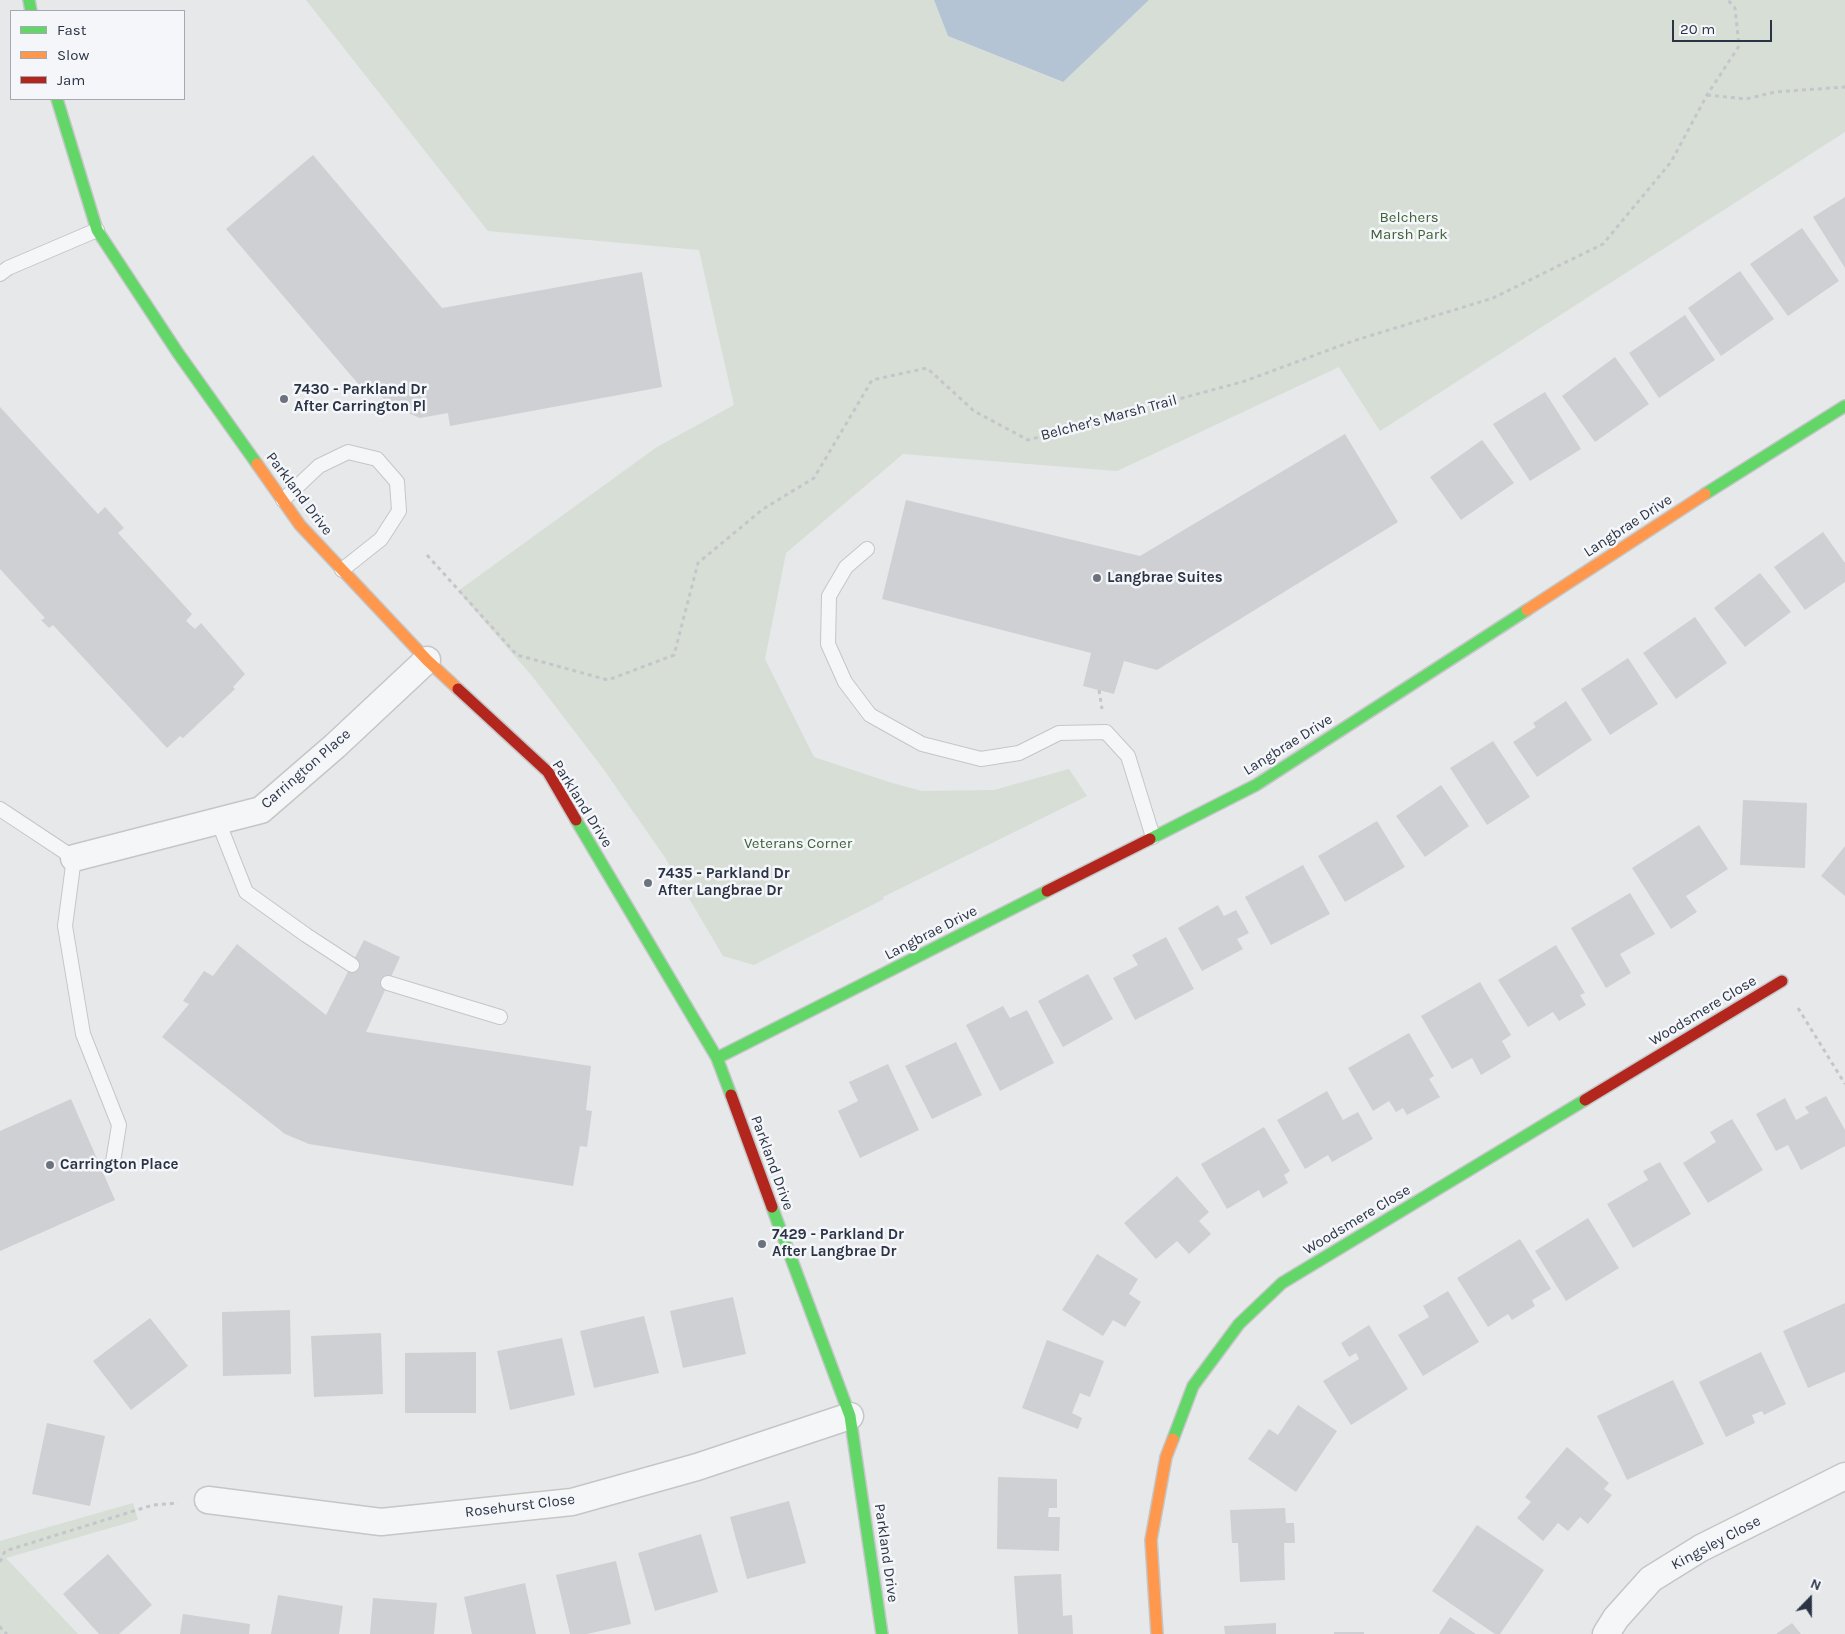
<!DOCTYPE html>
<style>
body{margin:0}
#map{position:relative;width:1845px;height:1634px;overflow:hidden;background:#e6e8ea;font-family:Karla,sans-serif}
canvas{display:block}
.legend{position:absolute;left:10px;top:10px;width:175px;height:90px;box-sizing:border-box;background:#f4f6f9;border:1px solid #a4a8b1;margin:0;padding:6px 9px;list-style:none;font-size:15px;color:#2b3445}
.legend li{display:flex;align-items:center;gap:10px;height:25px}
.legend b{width:25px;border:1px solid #a4a8b1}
.north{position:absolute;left:1785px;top:1574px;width:50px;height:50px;-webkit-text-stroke:4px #f4f6f9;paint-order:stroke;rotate:22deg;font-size:14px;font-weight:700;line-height:20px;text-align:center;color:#2b3445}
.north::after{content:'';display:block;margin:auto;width:18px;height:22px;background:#2b3445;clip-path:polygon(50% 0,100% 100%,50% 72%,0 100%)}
.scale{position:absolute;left:1672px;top:20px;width:100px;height:22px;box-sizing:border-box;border:2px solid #2b3445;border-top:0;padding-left:6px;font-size:15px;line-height:18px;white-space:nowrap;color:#2b3445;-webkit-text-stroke:4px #f4f6f9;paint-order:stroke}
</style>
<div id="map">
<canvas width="1845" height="1634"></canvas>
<ul class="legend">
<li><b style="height:6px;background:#63d668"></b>Fast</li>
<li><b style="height:6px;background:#ff974d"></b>Slow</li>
<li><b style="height:6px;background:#b3261e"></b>Jam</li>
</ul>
<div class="north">N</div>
<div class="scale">20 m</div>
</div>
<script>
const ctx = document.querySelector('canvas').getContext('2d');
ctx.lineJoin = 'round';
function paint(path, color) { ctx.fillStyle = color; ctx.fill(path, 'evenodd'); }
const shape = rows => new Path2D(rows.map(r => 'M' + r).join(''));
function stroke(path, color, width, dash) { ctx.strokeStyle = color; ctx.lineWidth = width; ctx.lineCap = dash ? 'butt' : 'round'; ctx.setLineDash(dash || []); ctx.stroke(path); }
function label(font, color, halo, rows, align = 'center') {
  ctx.font = font + ' Karla,sans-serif'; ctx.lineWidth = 5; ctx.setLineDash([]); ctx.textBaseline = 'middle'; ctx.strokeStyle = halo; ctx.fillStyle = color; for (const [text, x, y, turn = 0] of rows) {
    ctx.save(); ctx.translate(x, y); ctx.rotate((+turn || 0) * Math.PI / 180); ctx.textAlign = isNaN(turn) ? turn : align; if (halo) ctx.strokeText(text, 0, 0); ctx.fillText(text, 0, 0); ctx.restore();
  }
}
paint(shape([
 [306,0,934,0,948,36,1062,82,1149,0,1845,0,1845,132,1380,431,1339,367,1117,471,903,454,786,553,765,659,814,757,892,783,922,791,994,790,1069,769,1087,796,883,897,884,899,754,965,723,956,664,856,602,767,532,676,458,591,657,447,734,405,699,250,488,231],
 [133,1503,138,1520,6,1558,78,1634,0,1634,0,1541]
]), '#d6ded6');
paint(shape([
 [934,0,1149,0,1063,82,948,36]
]), '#b4c4d5');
paint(shape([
 [313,155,442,308,642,272,662,387,450,426,448,413,420,418,389,405,374,387,366,393,226,229],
 [1845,197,1845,268,1813,217],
 [1802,228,1839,281,1788,316,1750,264],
 [1740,271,1774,319,1721,356,1688,308],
 [1685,315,1715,360,1659,398,1629,353],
 [1615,357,1649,404,1595,442,1562,396],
 [1545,392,1581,449,1530,481,1493,424],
 [0,407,98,514,105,507,124,528,118,533,192,614,186,621,195,629,201,623,245,674,233,687,235,689,183,738,180,736,167,748,53,625,49,628,41,620,45,618,0,569],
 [1345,434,1398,522,1157,670,1124,661,1114,694,1083,686,1091,653,882,599,906,500,1140,556],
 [1482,440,1514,483,1461,520,1430,477],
 [1823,532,1845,563,1845,582,1805,610,1774,567],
 [1760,573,1791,612,1745,647,1714,608],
 [1695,617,1727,663,1676,699,1643,653],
 [1628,658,1658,704,1610,735,1581,689],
 [1566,701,1592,740,1537,777,1513,742,1536,727,1533,723],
 [1493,741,1530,797,1487,825,1450,768],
 [1441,785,1469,826,1425,857,1396,816],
 [1743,800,1807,803,1805,868,1740,865],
 [1377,821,1405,867,1345,902,1318,856],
 [1699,825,1728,869,1686,896,1697,912,1671,929,1632,868],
 [1845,846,1845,896,1821,876],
 [1303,865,1330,914,1271,945,1245,897],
 [1630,893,1655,934,1620,954,1631,973,1606,988,1571,928],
 [1218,905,1224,916,1236,910,1249,933,1237,939,1243,949,1202,971,1178,928],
 [1166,937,1194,989,1135,1020,1113,978,1138,965,1132,955],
 [364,940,400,957,366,1032,591,1066,586,1110,592,1111,587,1147,580,1146,573,1186,309,1144,285,1134,162,1037,189,1004,183,1001,204,971,213,976,237,944,326,1015],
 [1556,945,1585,993,1580,995,1586,1005,1559,1021,1553,1012,1528,1027,1498,980],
 [1088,974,1113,1019,1063,1047,1038,1001],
 [1480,982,1511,1035,1502,1041,1511,1057,1481,1075,1472,1058,1452,1069,1421,1016],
 [1003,1006,1010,1018,1027,1010,1054,1063,1000,1091,966,1025],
 [1409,1033,1434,1076,1429,1079,1440,1097,1407,1115,1403,1108,1396,1112,1389,1101,1373,1111,1348,1068],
 [956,1042,982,1095,932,1119,905,1066],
 [888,1064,919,1130,860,1158,838,1111,858,1101,849,1082],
 [1327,1091,1343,1120,1358,1112,1373,1139,1332,1162,1328,1155,1305,1169,1277,1120],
 [1826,1096,1845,1130,1845,1146,1801,1170,1788,1145,1776,1151,1756,1114,1785,1098,1796,1120,1809,1113,1805,1107],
 [71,1099,115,1200,0,1251,0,1131],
 [1732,1119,1763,1170,1708,1203,1683,1163,1716,1142,1710,1132],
 [1264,1127,1290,1171,1284,1175,1288,1183,1263,1198,1259,1190,1227,1209,1201,1164],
 [1660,1162,1691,1214,1633,1248,1607,1204,1648,1180,1643,1171],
 [1177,1176,1209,1212,1199,1221,1211,1234,1189,1254,1177,1241,1156,1259,1124,1223],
 [1588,1218,1619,1268,1566,1301,1535,1251],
 [1520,1239,1551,1289,1532,1300,1535,1306,1512,1320,1508,1314,1488,1327,1457,1278],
 [1097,1254,1138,1279,1129,1294,1141,1302,1125,1327,1113,1320,1103,1336,1062,1310],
 [1448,1291,1479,1342,1423,1376,1398,1335,1429,1317,1423,1306],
 [733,1297,746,1354,683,1368,670,1311],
 [1845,1303,1845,1372,1808,1388,1783,1331],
 [290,1310,291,1374,223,1376,222,1312],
 [644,1316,659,1373,594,1388,580,1331],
 [150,1318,188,1366,131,1410,93,1361],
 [1369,1325,1408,1389,1351,1425,1323,1381,1359,1359,1356,1353,1349,1357,1341,1343],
 [381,1333,383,1394,314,1397,311,1336],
 [562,1338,575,1395,510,1410,497,1351],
 [1047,1340,1104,1361,1090,1397,1080,1393,1072,1413,1082,1418,1078,1429,1022,1408],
 [476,1352,476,1413,405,1413,405,1353],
 [1761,1352,1786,1404,1764,1415,1762,1411,1752,1415,1755,1423,1726,1437,1699,1382],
 [1673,1380,1704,1444,1627,1480,1597,1416],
 [1298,1405,1337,1431,1296,1492,1248,1459,1269,1429,1278,1435],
 [47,1423,105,1436,90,1506,32,1494],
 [1567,1447,1609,1483,1604,1489,1612,1495,1588,1524,1580,1517,1568,1531,1558,1523,1543,1541,1517,1518,1531,1502,1525,1497],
 [998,1477,1057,1479,1057,1508,1049,1508,1048,1517,1060,1517,1059,1551,997,1549],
 [789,1501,806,1563,747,1579,730,1517],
 [1285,1508,1286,1523,1294,1523,1295,1543,1284,1543,1285,1580,1240,1582,1238,1543,1232,1543,1230,1510],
 [1477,1525,1544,1570,1500,1634,1495,1634,1432,1591],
 [701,1534,718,1592,655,1611,638,1553],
 [108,1554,152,1605,119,1634,99,1634,63,1594],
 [616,1561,631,1624,587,1634,570,1634,556,1575],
 [1061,1574,1063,1616,1072,1615,1073,1634,1018,1634,1014,1576],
 [525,1583,536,1634,472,1634,464,1597],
 [278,1595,343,1606,339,1634,271,1634],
 [373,1598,437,1603,434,1634,370,1634],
 [183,1614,250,1624,249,1634,180,1634],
 [1450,1617,1476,1634,1439,1634],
 [1276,1623,1276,1634,1225,1634,1224,1626],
 [1792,1623,1801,1634,1776,1634],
 [1334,1632,1364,1632,1364,1634,1334,1634]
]), '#ced0d3');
const lane = shape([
 [0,274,8,268,97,230],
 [283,500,319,466,348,452,377,459,397,482,399,511,381,539,342,570],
 [867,549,846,567,829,596,828,644,845,682,870,715,922,744,981,759,1019,753,1059,733,1106,732,1128,756,1153,837],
 [0,809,74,858,65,926,83,1034,119,1125,113,1162],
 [218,821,246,892,306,935,352,965],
 [388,983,500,1017]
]);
const street = shape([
 [74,858,261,810,335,746,427,660],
 [208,1500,381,1522,572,1502,697,1467,850,1416],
 [1606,1634,1616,1618,1651,1579,1701,1548,1845,1476]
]);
const fast = shape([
 [29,0,31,11],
 [57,99,97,230,178,353,257,464],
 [1705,494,1845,406],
 [576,820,717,1058,731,1095],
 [1150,839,1256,785,1527,610],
 [717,1058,1047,891],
 [772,1207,850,1416,882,1634],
 [1173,1439,1193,1386,1239,1324,1282,1283,1585,1100]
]);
const slow = shape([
 [257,464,300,525,427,660,458,689],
 [1527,610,1705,494],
 [1157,1634,1151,1540,1166,1457,1173,1439]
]);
const jam = shape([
 [458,689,548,772,576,820],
 [1047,891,1150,839],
 [731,1095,772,1207],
 [1585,1100,1782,981]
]);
stroke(lane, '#c4c6c8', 16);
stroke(street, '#c4c6c8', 29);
stroke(fast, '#c4c6c8', 14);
stroke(slow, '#c4c6c8', 14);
stroke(jam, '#c4c6c8', 14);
stroke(shape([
 [1707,95,1746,99,1775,92,1845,87],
 [427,555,517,655,608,680,674,655,698,563,763,509,814,478,872,380,927,368,974,411,1028,440,1245,381,1353,341,1493,298,1603,244,1671,162,1707,95,1739,46,1735,8,1728,0],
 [1099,690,1102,709],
 [1798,1008,1845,1084],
 [0,1562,5,1551,153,1505,178,1503],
 [0,1626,2,1630,7,1634]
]), '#c5c6ca', 3, [4, 4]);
stroke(lane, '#f5f6f7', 14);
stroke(street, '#f5f6f7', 26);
stroke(fast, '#63d668', 11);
stroke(slow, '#ff974d', 11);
stroke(jam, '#b3261e', 11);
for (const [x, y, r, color] of [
 [284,399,5,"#6c737f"],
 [1097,578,5,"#6c737f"],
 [648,883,5,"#6c737f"],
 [50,1165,5,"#6c737f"],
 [762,1244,5,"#6c737f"]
]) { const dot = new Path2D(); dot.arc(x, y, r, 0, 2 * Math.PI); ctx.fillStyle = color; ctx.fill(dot); stroke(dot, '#f4f6f9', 2); }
label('15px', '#3f6138', '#f4f6f9', [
 ["Belchers",1409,218],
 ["Marsh Park",1409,235],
 ["Veterans Corner",798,844]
]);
label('bold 15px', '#2b3445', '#f4f6f9', [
 ["7430 - Parkland Dr",294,390],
 ["After Carrington Pl",294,407],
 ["Langbrae Suites",1107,578],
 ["7435 - Parkland Dr",658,874],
 ["After Langbrae Dr",658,891],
 ["Carrington Place",60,1165],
 ["7429 - Parkland Dr",772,1235],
 ["After Langbrae Dr",772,1252]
], 'left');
label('15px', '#2b3445', '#f4f6f9', [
 ["Belcher's Marsh Trail",1109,418,-15],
 ["Parkland Drive",299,494,53],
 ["Langbrae Drive",1628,526,-33],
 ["Langbrae Drive",1288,745,-32],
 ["Carrington Place",306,769,-41],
 ["Parkland Drive",582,804,58],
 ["Langbrae Drive",931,933,-27],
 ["Woodsmere Close",1703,1011,-31],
 ["Parkland Drive",772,1163,70],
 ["Woodsmere Close",1357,1220,-31],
 ["Rosehurst Close",520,1506,-7],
 ["Kingsley Close",1716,1543,-28],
 ["Parkland Drive",886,1553,82]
]);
</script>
